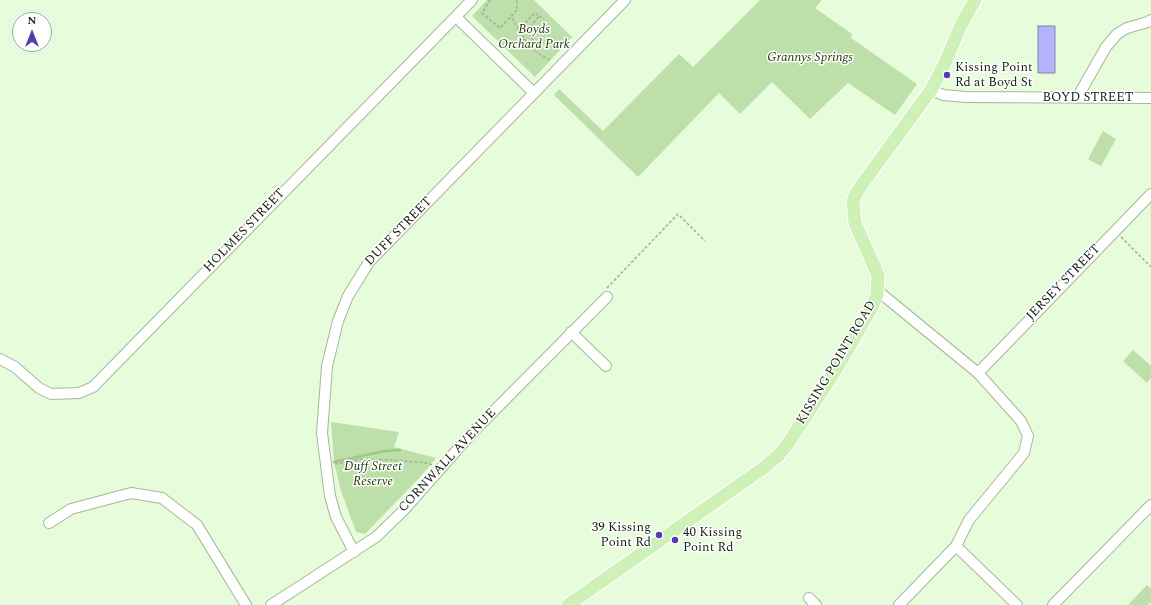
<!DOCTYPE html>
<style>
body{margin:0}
#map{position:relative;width:1151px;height:605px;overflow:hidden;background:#e7fcdb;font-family:Spectral,serif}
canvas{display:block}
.north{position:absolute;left:12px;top:12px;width:40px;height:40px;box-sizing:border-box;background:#fff;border:1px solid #a3a6a1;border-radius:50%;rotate:0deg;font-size:11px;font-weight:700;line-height:16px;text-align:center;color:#182014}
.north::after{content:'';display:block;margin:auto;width:14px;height:18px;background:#513cb3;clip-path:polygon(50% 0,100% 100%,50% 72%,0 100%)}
</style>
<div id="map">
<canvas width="1151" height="605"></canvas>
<div class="north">N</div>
</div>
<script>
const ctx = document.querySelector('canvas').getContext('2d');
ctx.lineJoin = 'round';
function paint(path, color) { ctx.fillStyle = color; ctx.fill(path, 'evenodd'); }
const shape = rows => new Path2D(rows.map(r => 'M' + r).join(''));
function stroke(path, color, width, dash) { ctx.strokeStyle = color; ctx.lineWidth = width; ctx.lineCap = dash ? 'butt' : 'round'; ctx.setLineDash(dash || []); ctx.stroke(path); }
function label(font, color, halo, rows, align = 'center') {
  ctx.font = font + ' Spectral,serif'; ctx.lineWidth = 3; ctx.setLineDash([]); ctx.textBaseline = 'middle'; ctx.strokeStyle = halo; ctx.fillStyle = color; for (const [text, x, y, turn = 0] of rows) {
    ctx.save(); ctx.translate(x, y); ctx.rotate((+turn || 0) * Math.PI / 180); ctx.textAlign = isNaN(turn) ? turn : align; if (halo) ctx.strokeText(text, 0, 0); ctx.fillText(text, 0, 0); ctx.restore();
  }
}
paint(shape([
 [487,0,534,0,572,37,535,77,472,16],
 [760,0,822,0,815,8,852,34,851,38,917,84,895,115,848,83,810,119,772,82,740,114,719,93,638,177,554,95,559,89,603,131,679,54,693,67],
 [1103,131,1116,139,1101,166,1088,159],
 [1133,350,1151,366,1151,378,1147,383,1123,361],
 [331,422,399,432,394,447,436,458,421,476,365,534,356,532,341,491,334,462],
 [1147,585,1151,589,1151,602,1148,605,1128,605]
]), '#bddfa9');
stroke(shape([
 [334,462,385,451,400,450]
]), '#9dc782', 2.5);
const building = shape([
 [1038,26,1055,26,1055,73,1038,73,1038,26]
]);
paint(building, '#b5b3fd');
stroke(building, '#8383a4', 1);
const minor = shape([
 [456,17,534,93],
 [931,90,943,95,966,97,1151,98],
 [1077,98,1106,47,1117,34,1127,28,1148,22,1151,20],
 [878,291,978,373,1021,421,1028,436,1024,453,969,520,956,546,899,605],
 [571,332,606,366],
 [0,359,15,367,39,388,51,394,79,393,93,387,472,0],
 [978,373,1151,194],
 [49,523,71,509,131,493,162,498,197,525,246,605],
 [956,546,1017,605],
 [354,552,336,517,330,496,322,433,327,366,338,321,348,296,369,262,625,0],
 [809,598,816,605],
 [271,605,376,537,404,510,472,433,607,297],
 [1053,605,1151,505]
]);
const major = shape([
 [568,605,762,469,778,456,789,442,837,368,872,307,877,295,878,275,855,223,853,201,858,190,931,90,945,63,961,25,975,0]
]);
stroke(minor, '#a5b899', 12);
stroke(major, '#fff', 15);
stroke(shape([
 [490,0,482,13,500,28,517,10,517,0],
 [539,16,544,19],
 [512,18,530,48,551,61],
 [518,30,535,13,539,16,529,29,533,41,530,48],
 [523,45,522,41,524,39],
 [1121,237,1151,267],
 [607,288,678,214,705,241],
 [335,464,361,459,391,460,428,463,432,465]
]), '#a0b197', 1.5, [3, 2]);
stroke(minor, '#fff', 10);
stroke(major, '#cdf1b6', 13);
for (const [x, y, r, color] of [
 [947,75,4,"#513cb3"],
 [659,535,4,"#513cb3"],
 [675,540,4,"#513cb3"]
]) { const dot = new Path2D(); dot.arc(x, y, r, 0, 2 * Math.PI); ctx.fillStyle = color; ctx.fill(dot); stroke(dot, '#fff', 1.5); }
label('italic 13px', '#1a3403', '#fff', [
 ["Boyds",534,30],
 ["Orchard Park",534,45],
 ["Grannys Springs",810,58],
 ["Duff Street",373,467],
 ["Reserve",373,482]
]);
label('13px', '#182014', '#fff', [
 ["Kissing Point",955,68],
 ["Rd at Boyd St",955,83],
 ["39 Kissing",651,528,"right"],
 ["Point Rd",651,543,"right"],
 ["40 Kissing",683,533],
 ["Point Rd",683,548]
], 'left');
label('13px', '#182014', '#fff', [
 ["BOYD STREET",1088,98],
 ["HOLMES STREET",245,231,-46],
 ["DUFF STREET",399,232,-46],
 ["JERSEY STREET",1064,283,-46],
 ["KISSING POINT ROAD",837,363,-59],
 ["CORNWALL AVENUE",448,461,-47]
]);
</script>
